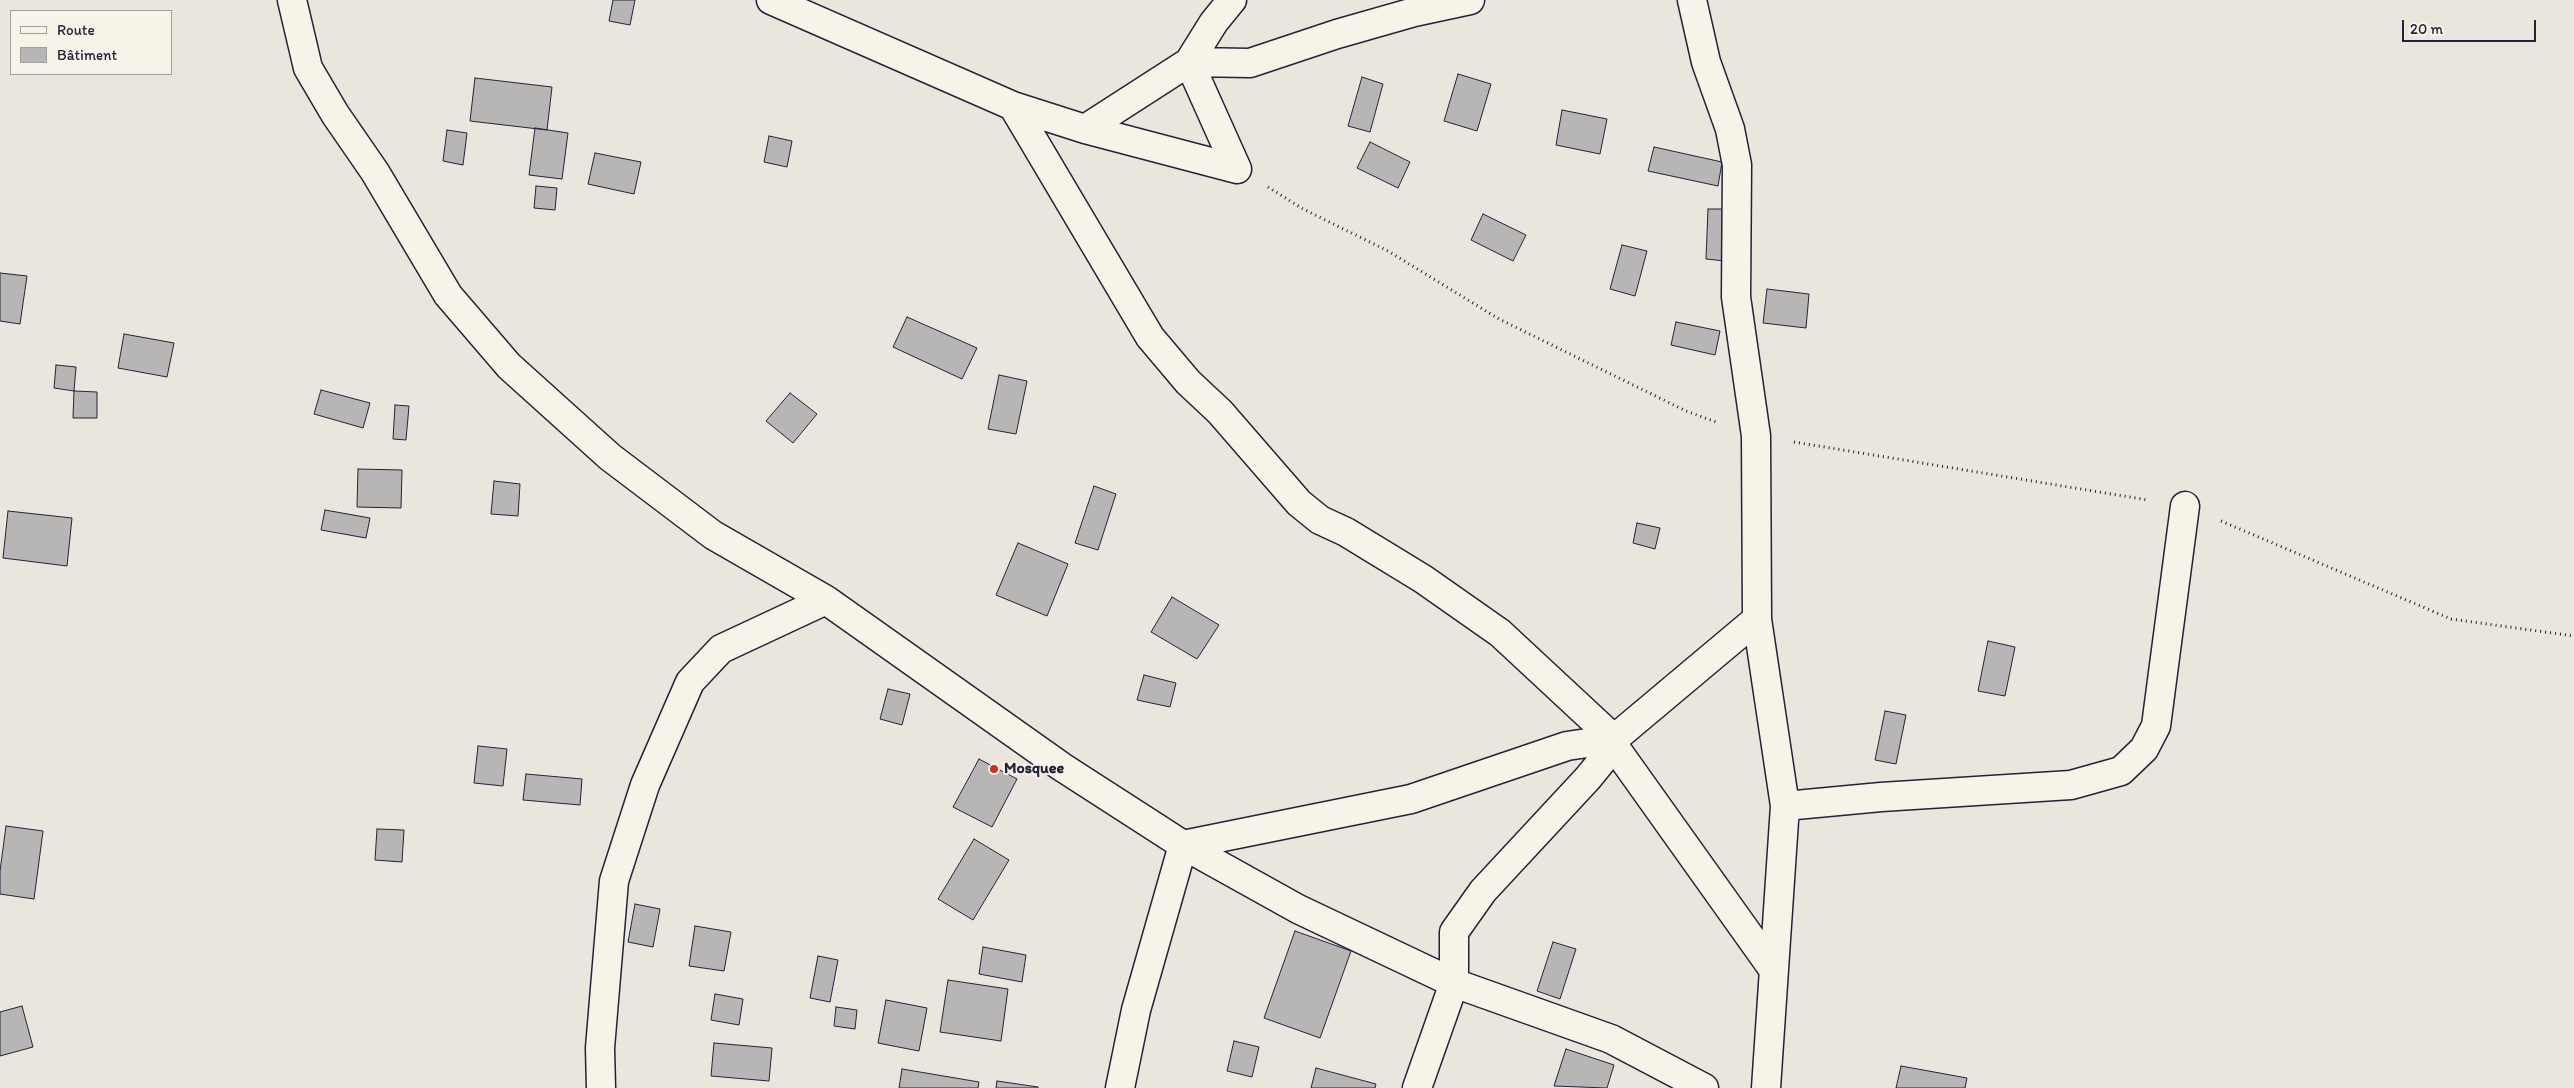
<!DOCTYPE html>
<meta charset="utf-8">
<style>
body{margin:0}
#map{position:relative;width:2574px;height:1088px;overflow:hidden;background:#eae6de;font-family:Itim,sans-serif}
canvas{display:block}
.legend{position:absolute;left:10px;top:10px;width:162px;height:65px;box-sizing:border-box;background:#f7f3e8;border:1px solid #a29fa3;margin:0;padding:6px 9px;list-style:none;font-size:15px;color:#22223b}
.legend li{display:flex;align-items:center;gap:10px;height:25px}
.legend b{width:25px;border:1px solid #a29fa3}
.scale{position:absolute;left:2402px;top:20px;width:134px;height:22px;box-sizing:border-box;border:2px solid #22223b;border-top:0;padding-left:6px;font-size:15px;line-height:18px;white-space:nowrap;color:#22223b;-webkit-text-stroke:4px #f7f3e8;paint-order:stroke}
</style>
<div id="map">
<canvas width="2574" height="1088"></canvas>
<ul class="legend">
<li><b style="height:6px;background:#f7f3e8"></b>Route</li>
<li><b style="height:14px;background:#b8b6b5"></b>Bâtiment</li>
</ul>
<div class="scale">20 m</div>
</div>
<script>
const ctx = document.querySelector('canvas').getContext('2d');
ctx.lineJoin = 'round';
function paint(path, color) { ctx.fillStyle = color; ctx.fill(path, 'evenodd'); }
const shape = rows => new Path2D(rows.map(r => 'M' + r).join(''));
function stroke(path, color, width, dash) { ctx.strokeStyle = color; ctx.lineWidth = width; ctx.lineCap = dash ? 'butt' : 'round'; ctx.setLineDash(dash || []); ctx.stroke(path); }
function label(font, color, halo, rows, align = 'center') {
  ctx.font = font + ' Itim,sans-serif'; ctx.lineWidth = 4; ctx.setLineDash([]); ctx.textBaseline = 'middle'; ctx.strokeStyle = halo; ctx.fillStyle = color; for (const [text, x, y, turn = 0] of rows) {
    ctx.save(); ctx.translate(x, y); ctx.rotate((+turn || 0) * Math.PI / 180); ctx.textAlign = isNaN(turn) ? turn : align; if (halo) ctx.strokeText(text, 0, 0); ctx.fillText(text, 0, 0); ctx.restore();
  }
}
const building = shape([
 [613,0,635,0,630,25,609,21,613,0],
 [1458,74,1491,84,1477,131,1444,121,1458,74],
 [1362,77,1383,84,1370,132,1348,126,1362,77],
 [475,78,552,87,547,130,470,121,475,78],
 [1562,110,1607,119,1600,154,1556,145,1562,110],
 [535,128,568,133,562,179,529,175,535,128],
 [447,130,467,133,463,165,443,161,447,130],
 [769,136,792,141,787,167,764,162,769,136],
 [1370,142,1410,162,1398,188,1357,168,1370,142],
 [1654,147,1722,162,1718,186,1648,171,1654,147],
 [595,153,641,162,634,194,588,184,595,153],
 [536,186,557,188,555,210,534,208,536,186],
 [1708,209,1727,209,1725,261,1706,259,1708,209],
 [1483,214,1526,235,1513,261,1471,240,1483,214],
 [1622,245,1647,251,1635,296,1610,289,1622,245],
 [0,273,27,276,20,324,0,321,0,273],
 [1767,289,1809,294,1806,328,1763,323,1767,289],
 [907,317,977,348,962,379,893,347,907,317],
 [1676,322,1720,331,1715,355,1671,345,1676,322],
 [124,334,174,343,167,377,118,368,124,334],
 [56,365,76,367,74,391,54,388,56,365],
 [999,375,1027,381,1016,434,988,429,999,375],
 [321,390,370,403,363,428,314,414,321,390],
 [74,391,97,392,97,418,73,418,74,391],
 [790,393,817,414,793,443,766,421,790,393],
 [395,405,409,406,406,440,393,439,395,405],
 [358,469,402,470,401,508,357,507,358,469],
 [494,481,520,484,518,516,491,514,494,481],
 [1094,486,1116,494,1098,550,1075,543,1094,486],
 [325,510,370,518,366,538,321,530,325,510],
 [8,511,72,518,67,566,3,558,8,511],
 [1637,523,1660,528,1655,549,1633,543,1637,523],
 [1018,543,1068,564,1047,616,996,595,1018,543],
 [1172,597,1219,625,1197,659,1151,632,1172,597],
 [1988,641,2015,647,2005,696,1978,691,1988,641],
 [1144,675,1176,683,1170,707,1137,700,1144,675],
 [888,689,910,694,902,725,880,719,888,689],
 [1885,711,1906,715,1896,764,1875,760,1885,711],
 [478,746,507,749,503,786,474,783,478,746],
 [979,759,1017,779,992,827,953,807,979,759],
 [526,774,582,779,580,805,523,800,526,774],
 [6,826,43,831,34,899,0,894,0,871,6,826],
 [377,829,404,830,402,862,375,860,377,829],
 [974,839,1009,860,973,920,938,899,974,839],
 [635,904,660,909,653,947,628,942,635,904],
 [695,926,731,932,724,971,689,966,695,926],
 [1295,931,1351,951,1320,1038,1264,1018,1295,931],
 [1553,942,1576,949,1560,999,1537,991,1553,942],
 [983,947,1026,955,1022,982,979,974,983,947],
 [818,956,838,960,830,1002,810,998,818,956],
 [948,980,1008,989,1001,1041,940,1032,948,980],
 [715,994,743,999,739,1025,711,1020,715,994],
 [886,1000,927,1008,919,1051,878,1043,886,1000],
 [22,1006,33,1047,0,1056,0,1012,22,1006],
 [836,1007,857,1010,855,1029,834,1026,836,1007],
 [1234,1041,1259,1047,1252,1077,1227,1071,1234,1041],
 [714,1043,772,1048,769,1081,711,1076,714,1043],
 [1566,1049,1614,1065,1607,1088,1554,1086,1566,1049],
 [1901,1066,1967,1078,1965,1088,1896,1088,1901,1066],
 [1316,1068,1376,1084,1375,1088,1311,1088,1316,1068],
 [902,1069,979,1082,978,1088,899,1088,902,1069],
 [997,1081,1038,1087,1038,1088,996,1088,997,1081]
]);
paint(building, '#b8b6b5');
stroke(building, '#22223b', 1);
const street = shape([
 [292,0,308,68,335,114,375,172,448,295,509,366,610,457,713,535,826,600,1062,767,1183,845,1298,909,1454,983,1611,1039,1704,1088],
 [771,0,1013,106,1085,129,1237,169],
 [1692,0,1706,62,1730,129,1737,165,1736,297,1756,436,1757,619,1785,806,1766,1088],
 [1189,62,1250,63,1337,34,1414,12,1470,0],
 [1189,62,1237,169],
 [1013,106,1150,337,1188,382,1220,412,1299,503,1320,520,1346,532,1423,579,1500,633,1614,739,1614,746,1773,969],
 [1085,129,1189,62,1214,22,1232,0],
 [1785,806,1881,797,2071,785,2121,771,2144,749,2156,726,2185,506],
 [1183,845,1411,799,1567,746,1614,739,1757,619],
 [601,1088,600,1048,614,881,645,785,690,682,721,649,826,600],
 [1120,1088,1136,1010,1183,845],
 [1417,1088,1454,983,1454,932,1483,891,1588,778,1614,746]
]);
stroke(street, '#22223b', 31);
stroke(shape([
 [1268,187,1303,209,1388,251,1499,319,1686,411,1716,422],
 [1794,442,2148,500],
 [2221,521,2451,619,2574,636]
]), '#22223b', 3, [1, 4]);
stroke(street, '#f7f3e8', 28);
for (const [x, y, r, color] of [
 [994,769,5,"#c8321e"]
]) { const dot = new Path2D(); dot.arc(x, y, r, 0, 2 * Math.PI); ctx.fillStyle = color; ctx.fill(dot); stroke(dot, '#f7f3e8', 2); }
label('bold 16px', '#22223b', '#f7f3e8', [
 ["Mosquee",1004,769]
], 'left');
</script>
